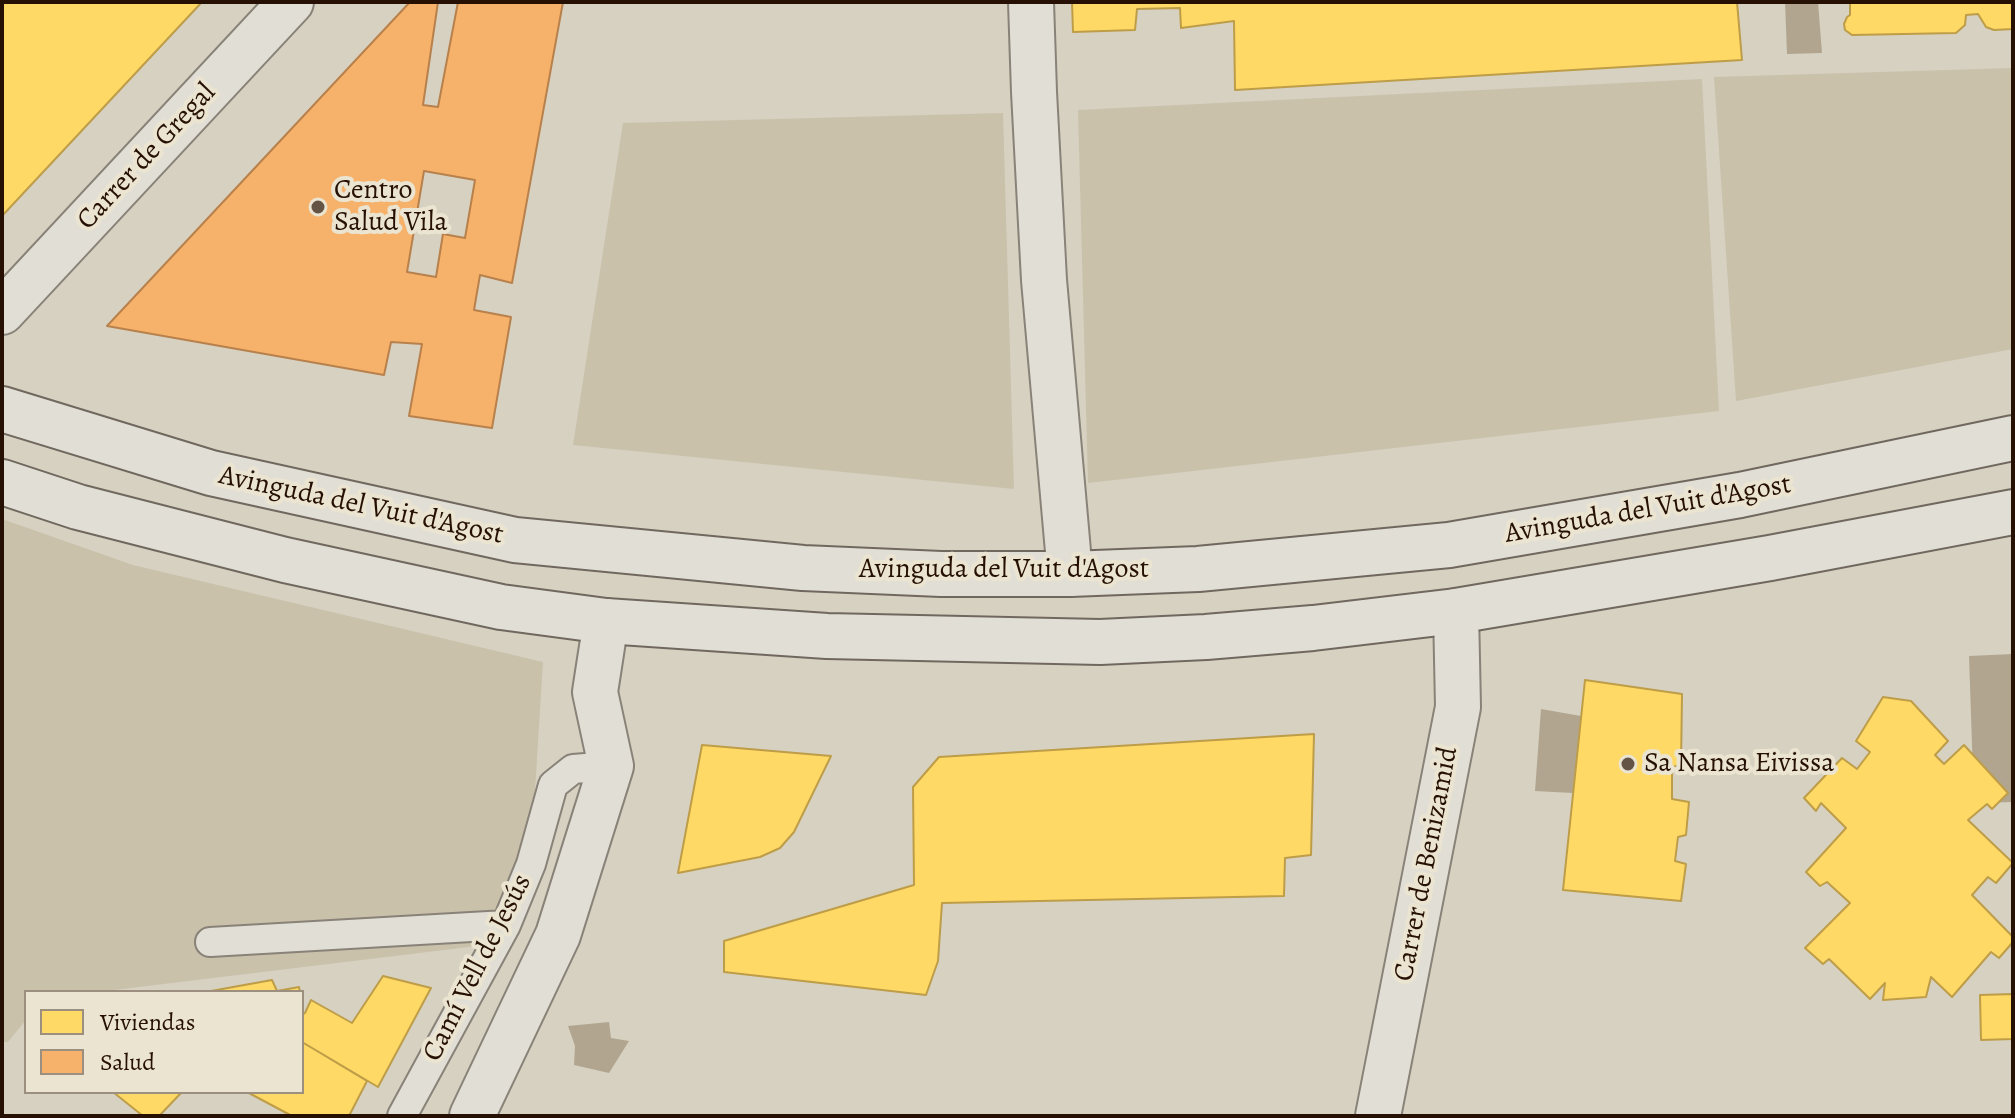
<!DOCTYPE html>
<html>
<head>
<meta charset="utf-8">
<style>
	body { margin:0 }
	#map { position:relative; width:2015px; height:1118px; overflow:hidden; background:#d7d1c1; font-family:Alegreya,serif }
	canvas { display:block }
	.frame { position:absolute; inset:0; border:4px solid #261003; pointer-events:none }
	.legend { position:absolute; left:24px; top:990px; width:280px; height:104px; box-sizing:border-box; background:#ebe4d1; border:2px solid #9c8f7f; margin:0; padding:10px 14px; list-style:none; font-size:24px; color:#261003 }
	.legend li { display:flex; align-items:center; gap:16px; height:40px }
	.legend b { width:40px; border:2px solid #9c8f7f }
</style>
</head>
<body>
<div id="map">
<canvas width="2015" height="1118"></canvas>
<div class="frame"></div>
<ul class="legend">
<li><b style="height:22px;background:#ffd966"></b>Viviendas</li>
<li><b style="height:22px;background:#f6b26b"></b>Salud</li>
</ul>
</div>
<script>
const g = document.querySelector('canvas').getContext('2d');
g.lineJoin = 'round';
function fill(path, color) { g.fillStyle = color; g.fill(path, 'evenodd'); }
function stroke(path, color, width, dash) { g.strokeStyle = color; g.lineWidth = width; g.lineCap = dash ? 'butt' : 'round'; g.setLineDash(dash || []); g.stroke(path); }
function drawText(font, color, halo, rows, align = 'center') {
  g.font = font + ' Alegreya,serif'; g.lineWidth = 8; g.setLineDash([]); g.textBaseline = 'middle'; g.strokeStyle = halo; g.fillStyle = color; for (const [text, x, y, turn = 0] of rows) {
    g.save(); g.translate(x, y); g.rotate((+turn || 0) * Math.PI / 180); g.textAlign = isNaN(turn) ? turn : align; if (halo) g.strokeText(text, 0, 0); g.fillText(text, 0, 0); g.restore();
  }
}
const green = new Path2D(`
	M2013 68V349L1736 401 1714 77Z
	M1702 79 1719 411 1088 483 1078 110Z
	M1003 113 1014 489 573 445 623 123Z
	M2 519 133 565 543 662 532 839 477 946 98 992H26V1020L8 1042H2Z`);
const water = new Path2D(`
	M1785 2H1818L1822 53 1787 54Z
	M2013 654V802L1974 803 1969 656Z
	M1541 709 1581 716 1573 793 1535 791Z
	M609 1022 611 1038 629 1041 609 1073 574 1065 575 1046 568 1026Z`);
const homes = new Path2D(`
	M2 2H202L2 216Z
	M1072 2H1737L1742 60 1235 90 1234 21 1181 28 1180 8 1137 9 1135 30 1073 32Z
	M1850 2H2013V29L1994 30 1986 27 1978 14 1966 15 1965 25 1956 33 1852 35 1845 30 1844 24 1847 17 1850 15Z
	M1585 680 1682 694 1681 765 1672 767V799L1689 802 1686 835 1678 837 1675 861 1686 864 1681 901 1563 890Z
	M1883 697 1911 701 1948 741 1935 755 1944 764 1964 745 2008 793 1992 809 1987 804 1968 820 2013 863 1996 883 1988 877 1972 895 2013 937V942L1999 958 1991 952 1952 997 1931 977 1926 997 1883 1000 1885 983 1870 999 1829 959 1823 964 1805 948 1850 903 1827 882 1820 886 1806 872 1846 828 1821 803 1816 811 1804 798 1842 758 1857 769 1870 752 1856 741Z
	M1314 734 1311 855 1285 858 1284 896 942 903 938 961 926 995 724 972V941L914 885 913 787 939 757Z
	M702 745 831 756 794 832 780 848 760 857 678 873Z
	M383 976 431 988 378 1087 302 1042V1015L305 1013 311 1000 352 1023Z
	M272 980 277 991 299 987 300 992 211 991Z
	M2013 994V1039L1981 1040 1980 995Z
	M302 1042 367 1081 349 1116H292L247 1092H302Z
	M113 1092H182L159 1116H143Z`);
const health = new Path2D(`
	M410 2H438L423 105 438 107 458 2H563L512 283 480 275 474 310 511 317 492 428 409 416 422 344 391 342 384 375 107 326ZM424 171 475 180 465 238 443 234 436 277 407 272Z`);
const lane = new Path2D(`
	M210 942 506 925
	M402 1116 506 925 531 864 553 785 573 769 611 766`);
const street = new Path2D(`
	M1031 2 1034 92 1044 280 1070 574
	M2 312 291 2
	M472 1116 558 935 611 766 595 692 606 621
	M1378 1116 1458 707 1456 611`);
const secondary = new Path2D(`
	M2 409 211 473 515 540 803 568 941 574H1070L1198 569 1449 545 1740 495 2013 438
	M2 482 78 507 285 560 501 607 606 621 827 636 1100 642 1206 637 1313 628 1456 611 1770 558 2013 512`);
const markers = [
	[318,207,8,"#645446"],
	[1628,764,8,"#645446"]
];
const streetNames = [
	["Carrer de Gregal",147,157,-47],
	["Avinguda del Vuit d'Agost",361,506,12],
	["Avinguda del Vuit d'Agost",1648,510,-10],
	["Avinguda del Vuit d'Agost",1004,570],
	["Carrer de Benizamid",1427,864,-79],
	["Camí Vell de Jesús",478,968,-63]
];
const poiNames = [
	["Centro",334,191],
	["Salud Vila",334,223],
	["Sa Nansa Eivissa",1644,764]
];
fill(green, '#cac1ab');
fill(water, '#b1a58f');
fill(homes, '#ffd966');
stroke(homes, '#be9d48', 2);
fill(health, '#f6b26b');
stroke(health, '#b8814c', 2);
stroke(lane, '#888278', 32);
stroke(street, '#888278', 48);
stroke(secondary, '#70685f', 48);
stroke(lane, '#e1ded5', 28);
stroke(street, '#e1ded5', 44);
stroke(secondary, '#e1ded5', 44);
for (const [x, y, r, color] of markers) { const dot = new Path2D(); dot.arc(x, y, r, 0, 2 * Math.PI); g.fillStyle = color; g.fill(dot); stroke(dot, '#ebe4d1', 3); }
drawText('28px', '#261003', '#ebe4d1', streetNames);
drawText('28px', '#261003', '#ebe4d1', poiNames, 'left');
</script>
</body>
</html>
